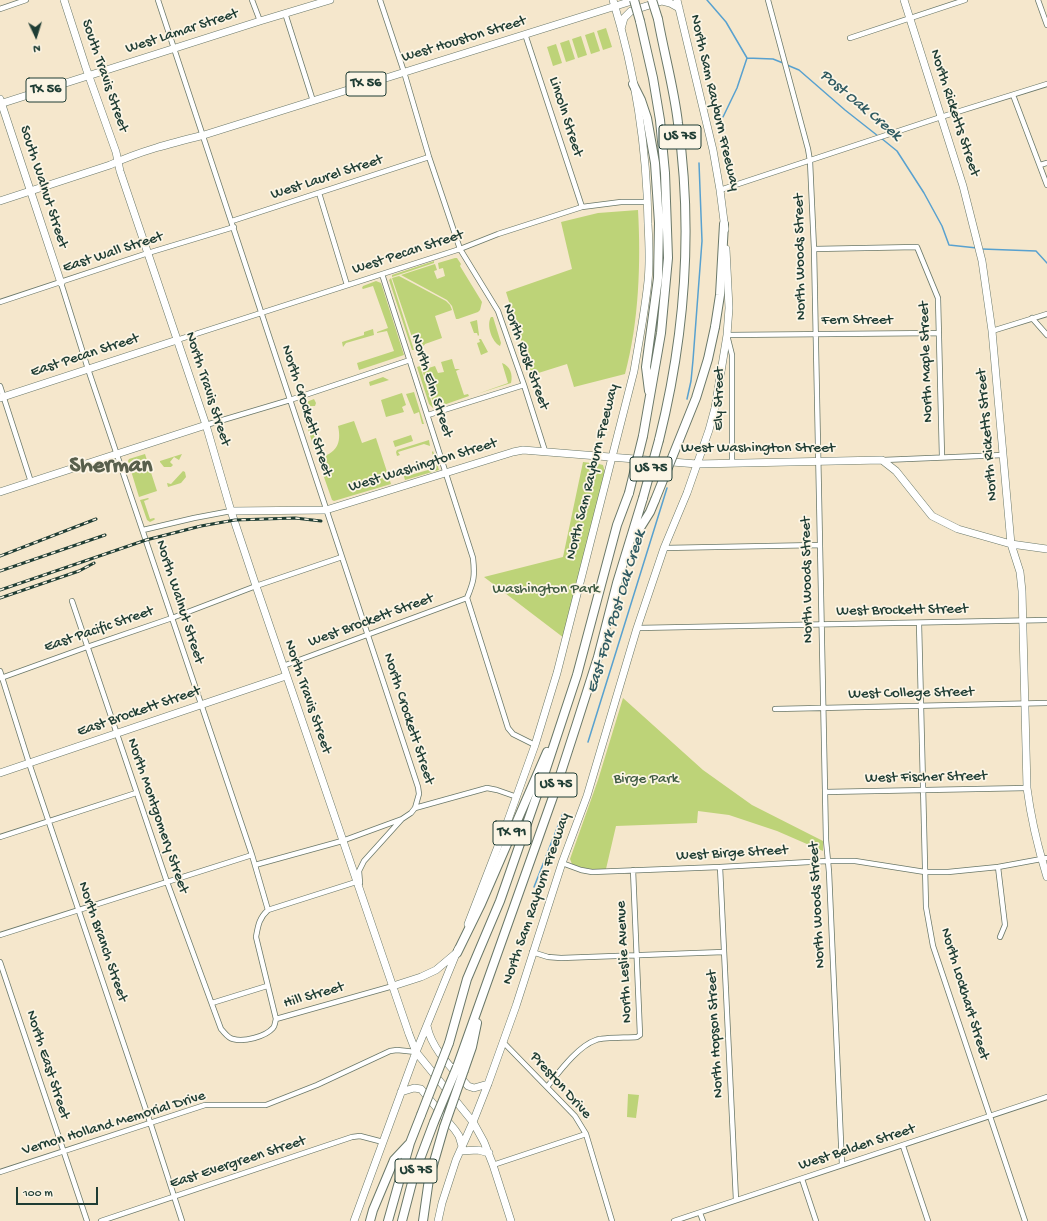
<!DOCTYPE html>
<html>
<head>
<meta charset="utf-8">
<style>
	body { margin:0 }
	#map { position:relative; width:1047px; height:1221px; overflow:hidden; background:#f5e7cc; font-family:"Gochi Hand",sans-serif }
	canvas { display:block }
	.north { position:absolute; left:16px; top:16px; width:40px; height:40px; -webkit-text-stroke:3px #fcf5e5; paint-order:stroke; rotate:176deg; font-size:11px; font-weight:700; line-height:16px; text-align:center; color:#1f3d34 }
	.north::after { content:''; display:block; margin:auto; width:14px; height:18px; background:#1f3d34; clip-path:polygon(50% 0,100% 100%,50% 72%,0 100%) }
	.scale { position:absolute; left:16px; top:1187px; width:82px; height:18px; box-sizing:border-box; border:2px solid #1f3d34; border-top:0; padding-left:5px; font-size:12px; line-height:14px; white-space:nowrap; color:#1f3d34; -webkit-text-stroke:3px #fcf5e5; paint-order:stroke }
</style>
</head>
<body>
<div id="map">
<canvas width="1047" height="1221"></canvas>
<div class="north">N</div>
<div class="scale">100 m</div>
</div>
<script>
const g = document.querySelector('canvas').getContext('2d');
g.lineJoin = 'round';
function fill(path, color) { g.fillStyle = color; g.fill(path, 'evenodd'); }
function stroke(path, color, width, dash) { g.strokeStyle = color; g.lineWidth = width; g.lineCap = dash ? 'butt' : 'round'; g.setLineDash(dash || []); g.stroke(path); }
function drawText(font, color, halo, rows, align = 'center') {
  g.font = font + ' "Gochi Hand",sans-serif'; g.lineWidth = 3.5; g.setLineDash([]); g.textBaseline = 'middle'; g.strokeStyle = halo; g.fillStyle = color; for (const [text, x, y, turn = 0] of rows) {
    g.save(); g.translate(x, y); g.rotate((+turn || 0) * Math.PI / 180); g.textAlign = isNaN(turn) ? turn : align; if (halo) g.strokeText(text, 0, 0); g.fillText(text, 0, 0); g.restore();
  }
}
const green = new Path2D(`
	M606 28 612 47 603 50 597 31Z
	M594 32 600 51 591 54 585 35Z
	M581 36 587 55 578 58 572 39Z
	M569 40 575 59 566 62 560 43Z
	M556 44 562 63 553 66 547 47Z
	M638 210C641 263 639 322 625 374L574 387 567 364 532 375 506 292 572 269 561 222 598 213Z
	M455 258H457L461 264 460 266 482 302 480 310 478 312 458 319H456L452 306 447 300 401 275 435 264 437 270 434 271 437 279 445 276 443 268 439 269 438 263Z
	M434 261V263L392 277V275Z
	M399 276 446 301 450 305 452 310 435 316 442 338 425 344 423 347 416 349 392 278Z
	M391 278 414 350H412L391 286 389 280Z
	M376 281 381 283 404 355 359 370 357 363 394 351 387 331 377 333V332L388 328 373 286 363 289 362 288 363 286Z
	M491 317H493L501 343 500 346C492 342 486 325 491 317Z
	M477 320 479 335 478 336 477 333H474L470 322Z
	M373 329 374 335 346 343 343 347 342 342 364 335V332Z
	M479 339H481L488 352 481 355 477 343 480 342Z
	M452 359 455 369H460L456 371 464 395 468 394 469 396 435 408 422 370 435 366 438 373 444 372 441 362Z
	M502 363C510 366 513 374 511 383L477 394 508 383Z
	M420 366 433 407V408L429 404 417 367Z
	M383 377 389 380 370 386 369 382Z
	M414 392 424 424H422L419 412 414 414 406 394Z
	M402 393 406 405 402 407 404 412 386 417 381 400Z
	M314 399 316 403 315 406H306V408L318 447 323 449 318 452 315 450 301 409 304 403Z
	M354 421 362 443 376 438 391 484 334 501 332 500 318 460 319 458C336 453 342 444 338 426Z
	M411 435 413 441 395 447 393 441Z
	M429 440 430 446 424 444 398 452 400 455 397 456 396 452 397 450Z
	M433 451 439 470 405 480 403 473 407 476 435 468 431 464 434 460 432 452Z
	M145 454 157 491 139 497 128 461 129 459Z
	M182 454 179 460 174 457 170 462 173 465 171 467H164L160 462V461Z
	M583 462 599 464 603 465 605 472 564 638 484 577 563 557Z
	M183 471 185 472 186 477 181 483 168 487 167 483 171 484Z
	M148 498 149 499 144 501 150 519 154 518 155 519 154 520 150 522 147 520 140 500Z
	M623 698 703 770 752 805 823 841V851L777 831 729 815 698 811 697 823 616 826 606 869C594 870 584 869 572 864L570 859 598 780Z
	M628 1094 639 1095 636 1118 627 1117Z`);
const stream = new Path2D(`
	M707 0 726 22 747 58 773 59 783 63
	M787 65 799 70 845 110 878 136
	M723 117 737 88 747 58
	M881 138 897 151 924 193 942 226 949 245 977 248
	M982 249 1036 251 1047 263
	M687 399 691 381 693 360 702 241 699 163
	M588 742 667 488
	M534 887 563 813`);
const street = new Path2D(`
	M158 0 418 787 419 794 415 808
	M252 0 260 21
	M380 0 404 72 429 157 460 249 498 311 524 385 545 451
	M768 0 808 149 810 161 814 249 826 840 829 872 842 1165
	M1038 0 1047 25
	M0 9 26 0
	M285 13 313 101
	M525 34 582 207
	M850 38 965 0
	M1013 95 1047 185
	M1040 165 1047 163
	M720 190 941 117 1047 84
	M319 193 347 285
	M232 221 429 157
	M814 249 917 247 938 298 942 457
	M382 274 473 558C475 576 474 581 467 598L508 728 513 734 535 745
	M61 283 88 369 252 855 268 910C259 918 258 926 256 937L276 1019
	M0 302 148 253 234 227
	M1032 318 1047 335
	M992 331 1047 314
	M177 340 460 249 498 234 582 207 621 202H648
	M0 386 31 482
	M428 415 524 385
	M206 425 290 400 410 360
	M883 460 1003 455
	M732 463V355L727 335 939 333
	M143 530 194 518 231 511
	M664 548 819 545
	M72 601 167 882 221 1029C225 1033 228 1038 233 1039 244 1042 265 1037 273 1028 275 1026 275 1022 276 1019L393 986
	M919 623 926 907 933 946 1025 1221
	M637 628 1047 620
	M283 666 467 598
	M0 671 29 763 150 1122 182 1221
	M1 678 87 647 172 618 256 586 342 557
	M775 709 1047 703
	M825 792 1027 788
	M0 837 136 793
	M562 863 581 870 592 872 720 867 827 861H855L925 872H948L998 867 1047 858
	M255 865 342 841 402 819 411 813 415 808 487 788 497 790 517 797
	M720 867 736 1200
	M998 867 1005 925 1000 937
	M360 883 359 871 364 861 401 820
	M268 910 356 882
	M0 935 252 855
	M532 952 548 957 561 958 724 952
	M0 962 87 1221
	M212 1003 267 986
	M503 1042 575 1116 586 1134 612 1221
	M547 1087C559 1072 578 1046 596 1040 605 1037 627 1038 637 1037L640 1035 633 870
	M903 1146 928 1221
	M493 1165 586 1134
	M0 1172 205 1105H266L317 1085 390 1051 397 1050 416 1052
	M802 1179 816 1221
	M700 1213 703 1221
	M101 1221 352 1137 360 1136 383 1142
	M674 1221 1047 1097`);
const secondary = new Path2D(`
	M64 0 86 68 116 152 120 171 206 425 231 511 256 586 409 1034 416 1052 473 1122 484 1142 493 1165 511 1221
	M677 0 713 150 720 190 725 229
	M904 0 963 186 982 261 992 331 1011 544 1020 572 1022 591 1027 788C1031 819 1038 848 1047 877
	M621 29 624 18 631 11 662 1 670 3 679 8
	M0 99 61 283
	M0 398 177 340
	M0 492 206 425
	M231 511 326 510 513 452 523 450 697 464 882 460 896 471 932 516 958 529 1011 544 1047 549
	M0 773 286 676
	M468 924 507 823 535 745 557 673 634 371C639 341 645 311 648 281 650 262 649 242 648 224 647 148 635 72 613 0
	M393 986 421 977 436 970 455 954
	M427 1026C432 1050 452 1068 468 1086L474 1088 488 1084
	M401 1092 414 1088 421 1089 455 1130 459 1136 462 1146
	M460 1151 478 1150 489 1153
	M354 1221 416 1052 458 949
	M438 1221 442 1203 456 1160 473 1122 488 1084 516 1006 562 863 587 796 637 628 664 548 687 493 709 430 715 408 727 335 729 308 726 249`);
const primary = new Path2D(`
	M0 104 260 21 330 0
	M0 201 110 165C140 151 172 143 204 135L635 0`);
const highway = new Path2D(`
	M658 19C664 53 674 88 678 123 693 229 685 336 659 440
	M640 21 653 78 660 120 665 173 668 258 661 333 643 436
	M633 84 641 100 647 118 655 163 659 223 658 278 646 367 649 391
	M715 327 720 295 724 224
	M635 536 650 512 655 500
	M457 953 481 904 547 752
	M449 1043 467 979 500 901 545 772 577 675 617 525 629 493
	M457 1067 554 794 577 723 598 657 617 583 643 498
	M464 1070 472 1047 477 1023
	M370 1221 373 1210 394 1160 409 1144
	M388 1221 410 1143 421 1115
	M402 1221 414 1175 434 1122
	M423 1221 429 1179 444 1127`);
const rail = new Path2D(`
	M0 556 96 519
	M0 571 105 535
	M0 590 146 540 201 526 235 520 295 518 321 521
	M0 598 79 571 94 563`);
const highwayBridge = new Path2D(`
	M634 0 640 21
	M652 0 658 19
	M629 493 643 436
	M643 498 659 440
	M655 500 696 398 708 359 715 327
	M421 1115 449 1043
	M434 1122 457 1067
	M444 1127 464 1070`);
const shields = [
	[366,84,40],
	[46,90,40],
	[680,137,42],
	[651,469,42],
	[556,785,42],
	[512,833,38],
	[416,1171,42]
];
const shieldNames = [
	["TX 56",366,84],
	["TX 56",46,90],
	["US 75",680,137],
	["US 75",651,469],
	["US 75",556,785],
	["TX 91",512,833],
	["US 75",416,1171]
];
const streetNames = [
	["West Lamar Street",182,32,-18],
	["West Houston Street",464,40,-17],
	["South Travis Street",104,76,71],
	["North Sam Rayburn Freeway",714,103,77],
	["North Ricketts Street",954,113,72],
	["Lincoln Street",565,117,72],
	["West Laurel Street",327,178,-18],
	["South Walnut Street",43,187,72],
	["East Wall Street",113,253,-18],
	["West Pecan Street",408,253,-18],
	["North Woods Street",801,257,-91],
	["Fern Street",857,321],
	["East Pecan Street",85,356,-18],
	["North Rusk Street",525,357,70],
	["North Maple Street",927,362,-92],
	["North Elm Street",431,386,72],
	["North Travis Street",207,389,72],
	["Ely Street",720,399,-90],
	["North Crockett Street",306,411,72],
	["North Ricketts Street",988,435,-95],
	["West Washington Street",758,449],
	["West Washington Street",423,466,-17],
	["North Sam Rayburn Freeway",593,472,-76],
	["North Woods Street",808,580,-91],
	["North Walnut Street",179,602,72],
	["West Brockett Street",902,611,-1],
	["West Brockett Street",371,621,-20],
	["East Pacific Street",99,630,-19],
	["West College Street",911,694,-1],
	["North Travis Street",307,697,71],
	["East Brockett Street",139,712,-19],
	["North Crockett Street",408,719,72],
	["West Fischer Street",926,778,-1],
	["North Montgomery Street",157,816,71],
	["West Birge Street",732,854,-3],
	["North Sam Rayburn Freeway",537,899,-71],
	["North Woods Street",818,905,-93],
	["North Branch Street",102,942,71],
	["North Leslie Avenue",625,962,-93],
	["North Lockhart Street",964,994,73],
	["Hill Street",314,996,-16],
	["North Hopson Street",716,1034,-93],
	["North East Street",47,1065,72],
	["Preston Drive",560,1086,48],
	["Vernon Holland Memorial Drive",114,1124,-17],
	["West Belden Street",857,1148,-18],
	["East Evergreen Street",238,1163,-18]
];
const parkNames = [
	["Washington Park",546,590],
	["Birge Park",646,780]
];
const waterNames = [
	["Post Oak Creek",860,106,40],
	["East Fork Post Oak Creek",617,612,-73]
];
const townNames = [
	["Sherman",111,467]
];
fill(green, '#bdd378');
stroke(stream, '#58a1cf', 1.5);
stroke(street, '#6a7869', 6);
stroke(secondary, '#6a7869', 8);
stroke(primary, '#6a7869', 8);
stroke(highway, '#6a7869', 10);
stroke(street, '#fff', 4.5);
stroke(secondary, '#fff', 7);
stroke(primary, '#fff', 7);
stroke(highway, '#fff', 8);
stroke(rail, '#1f3d34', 3);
stroke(rail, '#fcf5e5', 1.5, [4.5]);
stroke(highwayBridge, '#6a7869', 10, []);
stroke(highwayBridge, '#fff', 8);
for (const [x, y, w] of shields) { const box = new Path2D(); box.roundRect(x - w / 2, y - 12, w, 24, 3); g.fillStyle = '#fcf5e5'; g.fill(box); stroke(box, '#1f3d34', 1); }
drawText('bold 14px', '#1f3d34', null, shieldNames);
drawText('15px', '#1f3d34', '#fcf5e5', streetNames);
drawText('15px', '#3f5b42', '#fcf5e5', parkNames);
drawText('italic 16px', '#305b62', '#fcf5e5', waterNames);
drawText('bold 23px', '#585f4c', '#fcf5e5', townNames);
</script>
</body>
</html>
